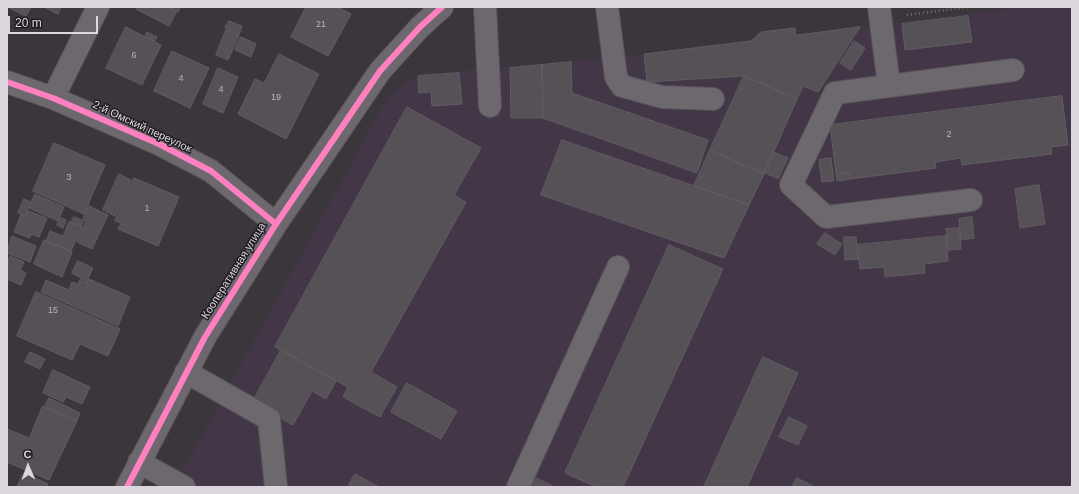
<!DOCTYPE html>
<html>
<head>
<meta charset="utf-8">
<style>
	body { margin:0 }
	#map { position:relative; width:1079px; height:494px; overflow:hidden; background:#3b363c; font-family:Arial,sans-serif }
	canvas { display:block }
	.frame { position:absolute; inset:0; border:8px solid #dcd6df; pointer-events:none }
	.north { position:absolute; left:8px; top:446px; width:40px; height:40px; -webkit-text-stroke:3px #201c22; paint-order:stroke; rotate:358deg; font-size:11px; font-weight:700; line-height:16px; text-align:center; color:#dcd6df }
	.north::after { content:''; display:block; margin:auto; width:14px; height:18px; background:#dcd6df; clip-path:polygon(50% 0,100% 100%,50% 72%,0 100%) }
	.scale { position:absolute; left:8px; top:16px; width:90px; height:18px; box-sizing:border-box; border:2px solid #dcd6df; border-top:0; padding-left:5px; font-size:12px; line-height:14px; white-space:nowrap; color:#dcd6df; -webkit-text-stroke:3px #201c22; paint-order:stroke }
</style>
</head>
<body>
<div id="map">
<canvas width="1079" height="494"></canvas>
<div class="frame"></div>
<div class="north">С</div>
<div class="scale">20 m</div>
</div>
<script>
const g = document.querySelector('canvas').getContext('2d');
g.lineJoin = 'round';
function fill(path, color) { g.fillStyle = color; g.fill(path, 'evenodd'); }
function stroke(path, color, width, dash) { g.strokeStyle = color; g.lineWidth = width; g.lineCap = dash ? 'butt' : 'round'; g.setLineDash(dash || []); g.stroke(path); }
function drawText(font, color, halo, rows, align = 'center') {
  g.font = font + ' Arial,sans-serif'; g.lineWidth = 3; g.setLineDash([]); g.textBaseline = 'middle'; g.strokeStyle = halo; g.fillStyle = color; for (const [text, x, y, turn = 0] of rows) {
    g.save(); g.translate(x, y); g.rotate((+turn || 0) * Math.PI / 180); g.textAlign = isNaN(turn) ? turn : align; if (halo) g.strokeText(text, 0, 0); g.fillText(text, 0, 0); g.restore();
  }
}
const built = new Path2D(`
	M1022 7H1072V487H174L389 95 419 75 644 54 751 41 761 32 795 28 796 35Z`);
const building = new Path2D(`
	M8 7H31L26 16Z
	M45 7H61L58 14Z
	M137 7H166L176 12 169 26 136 9Z
	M168 7H180L178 12Z
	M306 7H338L351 14 328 56 291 37Z
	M968 16 972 42 905 50 902 24Z
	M229 21 242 26 239 35 225 28Z
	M126 27 161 45 142 85 106 68Z
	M860 27 818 92 803 86 797 99 744 76 647 82 644 54 751 41 761 32 795 28 796 35Z
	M226 30 239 36 228 60 216 55Z
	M147 32 157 37 155 41 145 37Z
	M241 37 256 44 251 57 235 50Z
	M854 41 865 48 851 70 840 63Z
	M172 51 209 68 190 108 154 91Z
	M279 54 319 74 286 139 238 114 255 79 264 83Z
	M571 62 572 93 708 140 697 173 543 118 542 65Z
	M542 65 543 118H511L510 68Z
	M218 68 238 77 223 113 203 104Z
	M459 73 462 104 432 106 431 92 419 93 418 76Z
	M744 76 797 99 764 174 710 150Z
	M1062 96 1068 145 1051 147 1052 154 962 165 961 158 935 162 936 168 850 179 849 173 836 174 830 125Z
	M407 107 481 148 454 195 466 202 371 372 397 387 380 417 343 397 348 387 275 347Z
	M562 140 749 205 724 258 541 195Z
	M54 143 105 165 84 214 33 191Z
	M710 150 764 174 749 205 694 186Z
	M773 152 788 158 778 179 764 172Z
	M831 158 834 181 822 182 819 160Z
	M849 173 850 179 837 181 836 174Z
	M119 174 131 180 115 216 103 210Z
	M134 178 179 197 158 246 118 229 121 223 115 221Z
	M1039 185 1045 224 1020 228 1015 189Z
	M35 194 64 207 58 221 29 208Z
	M24 199 31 202 25 216 18 213Z
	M89 206 108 215 92 249 77 242 86 221 83 220Z
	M28 211 47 218 39 237 31 234 30 238 14 232 21 215 26 217Z
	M74 217 83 221 81 227 71 223Z
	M972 217 974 238 961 240 959 219Z
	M61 218 66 220 63 228 57 225Z
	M69 222 82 227 71 251 46 241 50 231 63 236Z
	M959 228 961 249 948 250 946 229Z
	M825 233 842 244 835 255 817 244Z
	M12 236 36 246 30 262 7 253Z
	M946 236 948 261 924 264 925 273 885 277 884 267 860 269 857 245Z
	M844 237H856L858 259 845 260Z
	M44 240 72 252 62 277 34 264Z
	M669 245 723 269 623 487H596L565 473Z
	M10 256 24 262 20 270 26 273 21 285 7 279V264Z
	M78 261 93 268 85 285 78 283 81 278 72 273Z
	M89 279 130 297 118 326 41 292 46 280 69 290 72 282 85 287Z
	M36 292 120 329 108 356 80 344 72 360 17 336Z
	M281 350 336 381 326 399 312 391 293 425 252 403Z
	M30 352 45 359 40 369 25 362Z
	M763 357 798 373 747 487H704Z
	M53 370 90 387 82 404 66 397 63 402 43 393Z
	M407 383 457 411 441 439 391 412Z
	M49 398 80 413 77 421 45 407Z
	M43 406 77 421 49 480 7 462V429L29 438Z
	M789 417 807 426 798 445 779 437Z
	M24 473 48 484 46 487H17Z
	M355 474 379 487H348Z
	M536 478 555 487H532Z
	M797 478 815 487H792Z`);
const path = new Path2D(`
	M907 15 969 7`);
const minor = new Path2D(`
	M485 7 490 106
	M607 7 616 77 622 86 662 97 713 99
	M879 7 889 86 835 93 791 185 826 217 971 200
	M7 82 53 98 159 144 211 171 276 224
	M889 86 1013 70
	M53 98 98 7
	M186 372 269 419 276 487
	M139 462 184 487
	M127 487 205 337 276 224 380 71 420 27 442 7
	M518 487 618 267`);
const cycleway = new Path2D(`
	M7 82 53 98 159 144 211 171 276 224
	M127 487 205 337 276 224 380 71 420 27 442 7`);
const numberNames = [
	["21",321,25],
	["6",134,56],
	["4",181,79],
	["4",221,90],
	["19",276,98],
	["2",949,135],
	["3",69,178],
	["1",147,209],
	["15",53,311]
];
const streetNames = [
	["2-й Омский переулок",142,127,25],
	["Кооперативная улица",234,271,-58]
];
fill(built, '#423647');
fill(building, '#555157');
stroke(building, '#615c63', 1);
stroke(minor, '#575358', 24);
stroke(path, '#737075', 2.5, [1, 3]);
stroke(minor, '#6c686e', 22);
stroke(cycleway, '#ff80c0', 6);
drawText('9px', '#bab5bd', null, numberNames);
drawText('11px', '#dcd6df', '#201c22', streetNames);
</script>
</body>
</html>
